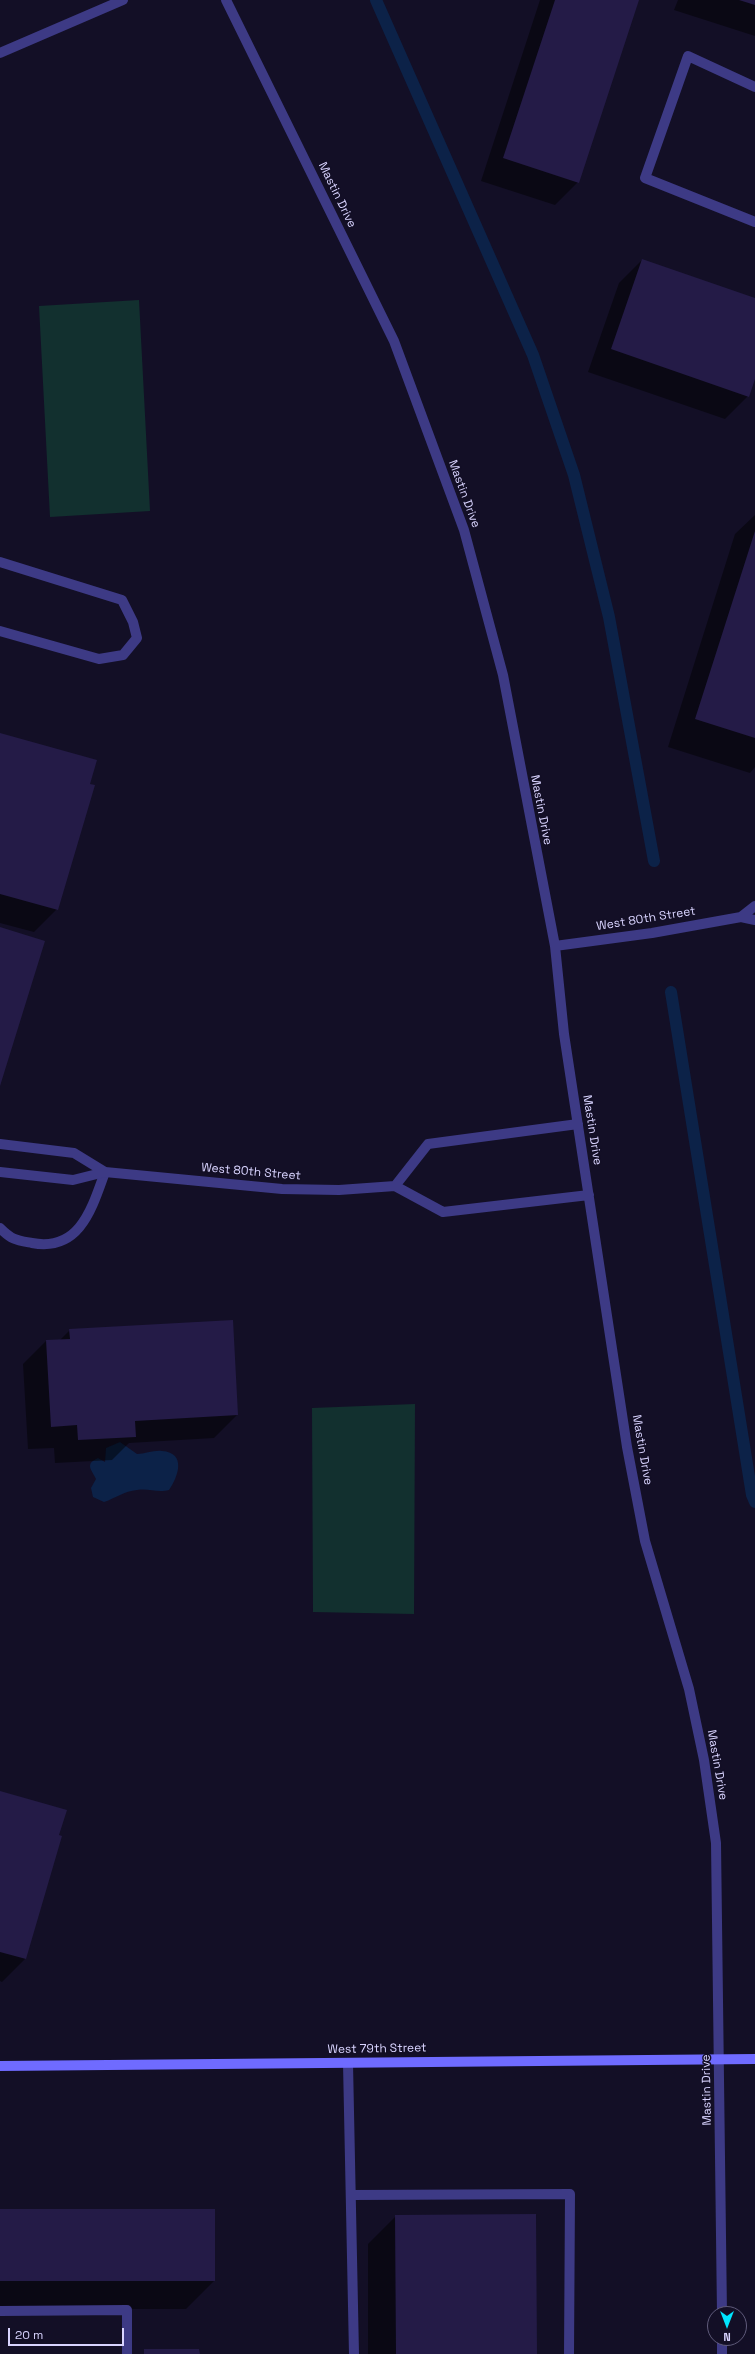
<!DOCTYPE html>
<html>
<head>
<meta charset="utf-8">
<style>
	body { margin:0 }
	#map { position:relative; width:755px; height:2354px; overflow:hidden; background:#130f26; font-family:"Space Grotesk",sans-serif }
	canvas { display:block }
	.north { position:absolute; left:707px; top:2306px; width:40px; height:40px; box-sizing:border-box; background:#130f26; border:1px solid #625e7d; border-radius:50%; rotate:180deg; font-size:11px; font-weight:700; line-height:16px; text-align:center; color:#d9d4ff }
	.north::after { content:''; display:block; margin:auto; width:14px; height:18px; background:#00e5ff; clip-path:polygon(50% 0,100% 100%,50% 72%,0 100%) }
	.scale { position:absolute; left:8px; top:2328px; width:116px; height:18px; box-sizing:border-box; border:2px solid #d9d4ff; border-top:0; padding-left:5px; font-size:12px; line-height:14px; white-space:nowrap; color:#d9d4ff; -webkit-text-stroke:3px #130f26; paint-order:stroke }
</style>
</head>
<body>
<div id="map">
<canvas width="755" height="2354"></canvas>
<div class="north">N</div>
<div class="scale">20 m</div>
</div>
<script>
const g = document.querySelector('canvas').getContext('2d');
g.lineJoin = 'round';
function fill(path, color) { g.fillStyle = color; g.fill(path, 'evenodd'); }
function stroke(path, color, width, dash) { g.strokeStyle = color; g.lineWidth = width; g.lineCap = dash ? 'butt' : 'round'; g.setLineDash(dash || []); g.stroke(path); }
function drawText(font, color, halo, rows, align = 'center') {
  g.font = font + ' "Space Grotesk",sans-serif'; g.lineWidth = 3; g.setLineDash([]); g.textBaseline = 'middle'; g.strokeStyle = halo; g.fillStyle = color; for (const [text, x, y, turn = 0] of rows) {
    g.save(); g.translate(x, y); g.rotate((+turn || 0) * Math.PI / 180); g.textAlign = isNaN(turn) ? turn : align; if (halo) g.strokeText(text, 0, 0); g.fillText(text, 0, 0); g.restore();
  }
}
const green = new Path2D(`
	M139 300 150 511 50 517 39 306Z
	M415 1404 414 1614 313 1612 312 1408Z`);
const water = new Path2D(`
	M120 1442 137 1454C145 1454 154 1450 162 1451 187 1453 178 1477 169 1490 157 1493 149 1488 137 1490 124 1491 116 1498 104 1502L93 1497 91 1488 96 1479C92 1470 84 1464 98 1458L105 1462 106 1448Z`);
const shadow = new Path2D(`
	M540 0H638L578 182 555 205 481 181Z
	M678 0H755V36L674 10Z
	M642 260 755 299V376L748 396 725 419 588 372 619 283Z
	M755 515V767L750 773 668 747 735 534Z
	M0 734 57 909 34 932 0 923Z
	M70 1330 237 1415 214 1438 129 1443 112 1460 55 1463 54 1448 28 1449 23 1364 46 1341 60 1340Z
	M0 1792 61 1837 25 1959 2 1982 0 1981Z
	M0 2210H214V2281L186 2309H0Z
	M396 2216 536 2354H368V2244Z`);
const stream = new Path2D(`
	M376 0 533 355 574 475 609 617 654 861
	M671 992 752 1495 755 1502`);
const building = new Path2D(`
	M555 0H639L579 183 503 158Z
	M739 0H755V5Z
	M642 259 755 298V379L749 397 611 349Z
	M755 531V738L695 719Z
	M0 733 97 760 90 784 95 785 58 910 0 894Z
	M0 927 45 941 0 1086Z
	M233 1320 238 1415 135 1421 136 1437 78 1440 77 1425 51 1427 46 1340 70 1339 69 1329Z
	M0 1791 67 1810 59 1835 62 1836 26 1959 0 1952Z
	M0 2209H215V2281H0Z
	M536 2214 537 2354H396L395 2215Z
	M144 2349H199L200 2354H144Z`);
const lane = new Path2D(`
	M755 87 688 56 645 178 755 222
	M0 1228C12 1240 16 1240 32 1243 80 1252 92 1208 105 1172
	M348 2063 354 2354
	M351 2195 570 2194 569 2354
	M0 2311 127 2310V2354`);
const street = new Path2D(`
	M226 0 394 341 464 530 503 675 555 946 564 1034 627 1447 645 1541 689 1689 704 1760 716 1843 722 2314
	M0 53 123 0
	M0 562 122 600 133 622 137 638 123 655 99 659 0 631
	M741 917 755 906
	M555 946 652 933 741 917 755 920
	M0 1144 74 1153 105 1172
	M0 1172 73 1180 105 1172 282 1189 339 1190 395 1186 443 1212 589 1195
	M395 1186 428 1144 578 1124
	M722 2338V2354`);
const secondary = new Path2D(`
	M0 2066 755 2059`);
const streetNames = [
	["Mastin Drive",337,195,64],
	["Mastin Drive",464,494,70],
	["Mastin Drive",541,810,79],
	["West 80th Street",646,919,-9],
	["Mastin Drive",592,1130,81],
	["West 80th Street",251,1172,5],
	["Mastin Drive",642,1450,80],
	["Mastin Drive",717,1765,80],
	["West 79th Street",377,2049,-1],
	["Mastin Drive",707,2090,-91]
];
fill(green, '#12302f');
fill(water, '#0c2248');
fill(shadow, '#0007');
stroke(stream, '#0c2248', 12);
fill(building, '#241b47');
stroke(lane, '#3d3a85', 10);
stroke(street, '#3d3a85', 10);
stroke(secondary, '#6f6bff', 10);
drawText('12px', '#d9d4ff', '#130f26', streetNames);
</script>
</body>
</html>
